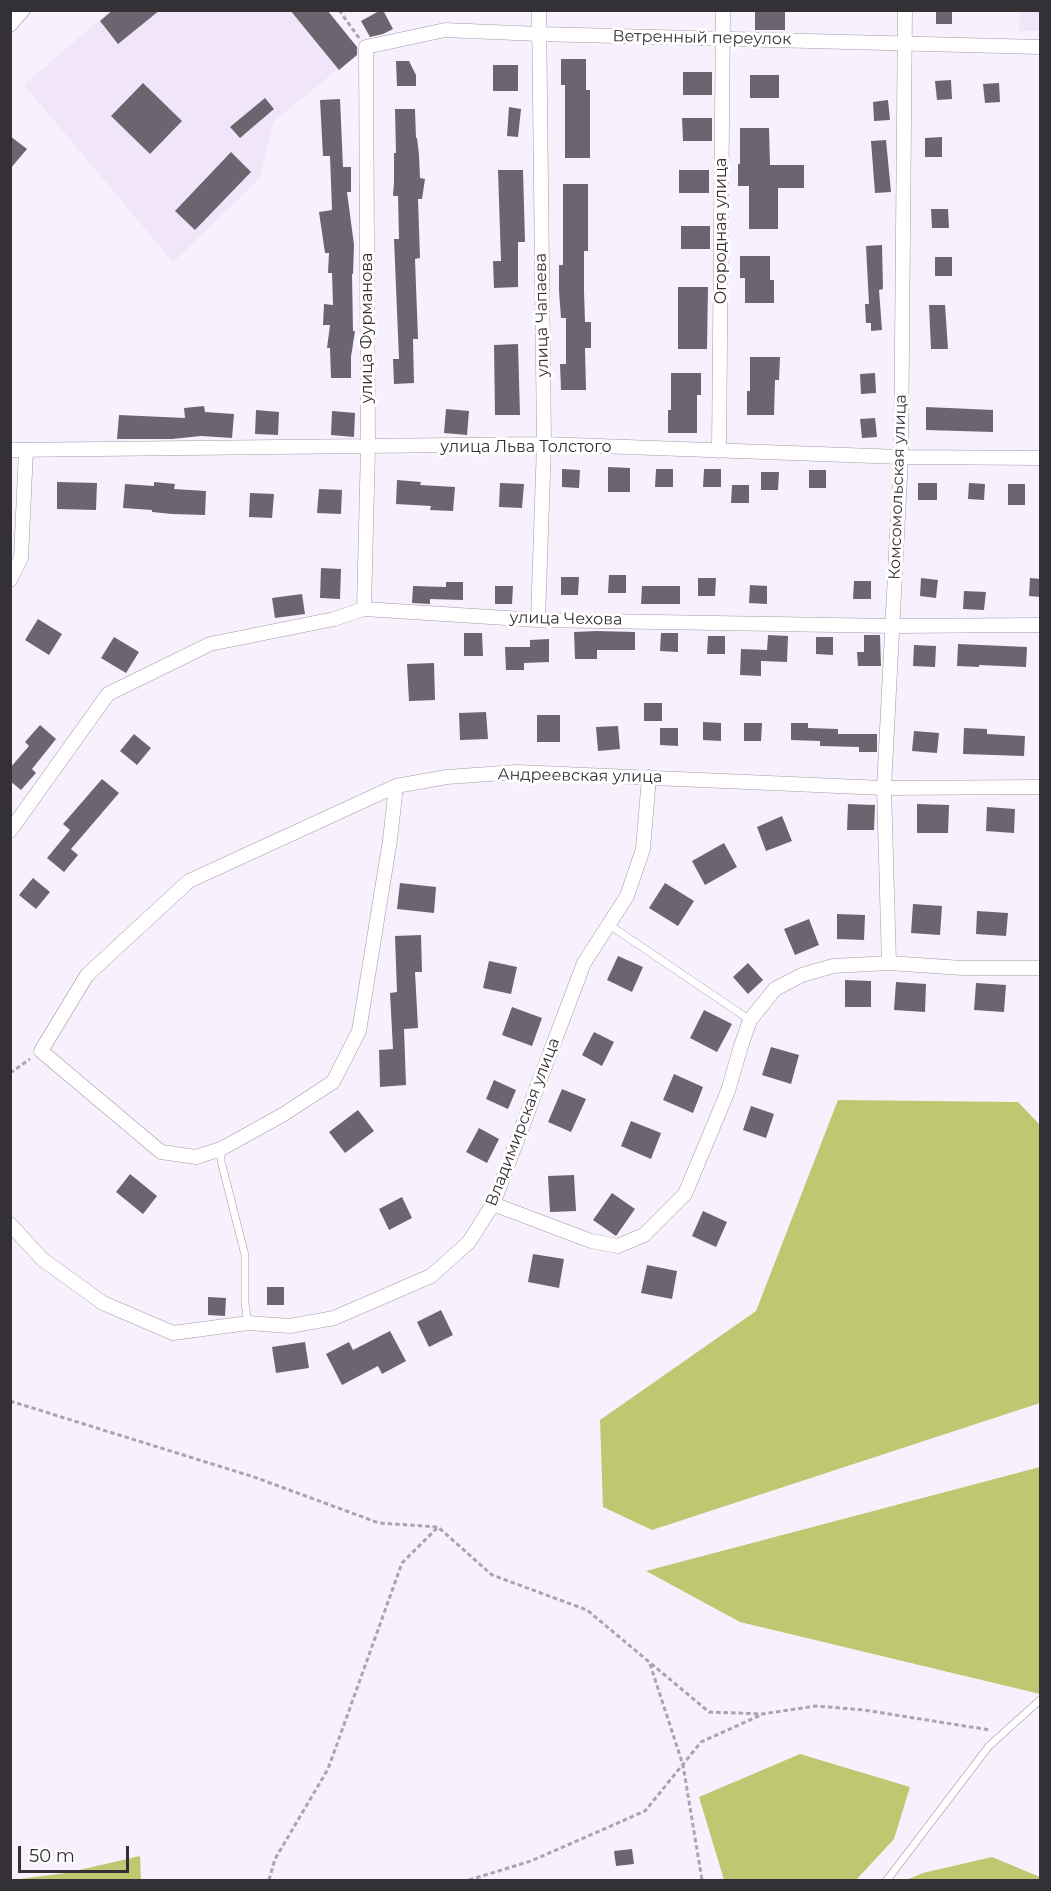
<!DOCTYPE html>
<html>
<head>
<meta charset="utf-8">
<style>
	body { margin:0 }
	#map { position:relative; width:1051px; height:1891px; overflow:hidden; background:#f8f0fd; font-family:Montserrat,sans-serif }
	canvas { display:block }
	.frame { position:absolute; inset:0; border:12px solid #343136; pointer-events:none }
	.scale { position:absolute; left:18px; top:1846px; width:111px; height:27px; box-sizing:border-box; border:3px solid #343136; border-top:0; padding-left:8px; font-size:18px; line-height:21px; white-space:nowrap; color:#343136; -webkit-text-stroke:4px #fff; paint-order:stroke }
</style>
</head>
<body>
<div id="map">
<canvas width="1051" height="1891"></canvas>
<div class="frame"></div>
<div class="scale">50 m</div>
</div>
<script>
const g = document.querySelector('canvas').getContext('2d');
g.lineJoin = 'round';
function fill(path, color) { g.fillStyle = color; g.fill(path, 'evenodd'); }
function stroke(path, color, width, dash) { g.strokeStyle = color; g.lineWidth = width; g.lineCap = dash ? 'butt' : 'round'; g.setLineDash(dash || []); g.stroke(path); }
function drawText(font, color, halo, rows, align = 'center') {
  g.font = font + ' Montserrat,sans-serif'; g.lineWidth = 6; g.setLineDash([]); g.textBaseline = 'middle'; g.strokeStyle = halo; g.fillStyle = color; for (const [text, x, y, turn = 0] of rows) {
    g.save(); g.translate(x, y); g.rotate((+turn || 0) * Math.PI / 180); g.textAlign = isNaN(turn) ? turn : align; if (halo) g.strokeText(text, 0, 0); g.fillText(text, 0, 0); g.restore();
  }
}
const built = new Path2D(`
	M110 11H329L360 51 273 122 260 178 173 262 24 85Z
	M1020 11H1040V31H1019Z`);
const forest = new Path2D(`
	M838 1100 1018 1102 1040 1125V1403L652 1530 603 1507 600 1420 756 1311Z
	M1040 1467V1694L740 1622 646 1571Z
	M800 1754 910 1787 894 1839 856 1880H724L699 1797Z
	M140 1856 141 1880H11L66 1873Z
	M992 1857 1040 1877V1880H906L923 1873Z`);
const building = new Path2D(`
	M113 10H160L118 44 100 21Z
	M290 10H327L357 47V55L339 70Z
	M381 10H383L393 29 383 34 370 37 361 21Z
	M755 10H785V30H755Z
	M936 10H952V24H936Z
	M561 59H586V90H590V158H565V85H561Z
	M396 61H409L416 75V86H397Z
	M493 65H518V91H493Z
	M683 72H712V95H683Z
	M750 75H779V98H750Z
	M951 80 952 99 937 100 935 81Z
	M143 83 182 121 150 154 111 116Z
	M999 83 1000 102 985 103 983 84Z
	M265 98 274 109 240 138 230 127Z
	M340 99 343 167H351V192H347L354 245 353 274H352L353 331H355L351 357V378H331L330 348H327L330 325H323L324 304 333 305 332 273H328L329 253H325L319 212 332 210 330 156H323L320 100Z
	M888 100 890 120 874 121 873 102Z
	M509 107 521 109 518 137 507 136Z
	M395 109H415L416 138H417L419 155 420 178 425 179 422 199H418L420 258 415 259 418 339H413L414 383 394 384 393 359H399L394 239H399L398 196H393L394 182V153H396Z
	M682 118H712V141H683Z
	M740 128H769L770 165H804V188H778V229H749V186H738V164H740Z
	M10 136 27 149 10 169Z
	M942 137V157H925V138Z
	M886 140 891 192 875 193 871 141Z
	M231 152 251 172 195 230 175 211Z
	M498 170H523L525 242H518V287L494 288 493 261H501Z
	M679 170H709V193H679Z
	M563 184H588V251H584V291L585 322H591V348H585L586 390H561L560 364H566V318H561L559 291V265H563Z
	M931 209H948L949 228H932Z
	M681 226H710V249H681Z
	M882 245 883 289 879 290 882 330 871 331V323H866L865 304H869L866 246Z
	M740 256H770V280H774V303H745V278H740Z
	M935 257H952V276H935Z
	M678 287H708L707 349H678Z
	M929 305H945L948 349H931Z
	M518 344 520 415H495L494 345Z
	M750 357H780L779 380H775L774 415H747V391H750Z
	M671 373H701V395H697V433H668V410H671Z
	M875 373 876 393 861 394 860 374Z
	M204 406 205 412 234 414 232 438 201 436 172 439H117L119 415 185 418 184 408Z
	M926 407 993 410V432L926 430Z
	M446 409 469 411 467 435 444 433Z
	M256 410 279 412 278 435 255 434Z
	M332 411 355 413 354 437 331 435Z
	M875 418 877 437 862 438 860 419Z
	M608 467 630 468V492H608Z
	M562 469 580 470 579 488 562 487Z
	M656 469H673V487H655Z
	M704 469H721V487H703Z
	M809 470H826V488H809Z
	M761 472H779L778 490H761Z
	M397 480 421 482 420 485 455 487 453 511 430 510 431 506 396 504Z
	M57 482 97 483 96 510 57 509Z
	M154 482 175 484 174 489 206 491 205 515 172 514 152 512V510L123 508 125 484 154 486Z
	M500 483 524 484 522 508 499 507Z
	M918 483H937V500H918Z
	M969 483 985 484 984 500 968 499Z
	M1008 484H1025V505H1008Z
	M732 485H749V503H731Z
	M319 489 342 490 341 514 317 513Z
	M250 493 274 494 272 518 249 517Z
	M321 568 341 569 340 599 320 598Z
	M609 575H626V593H608Z
	M561 577H579L578 595H561Z
	M698 578H716L715 596H698Z
	M921 578 938 580 936 598 920 596Z
	M1030 578 1041 579V597L1029 596Z
	M854 581H871V599H853Z
	M446 582H463V600L430 599V604L412 603 413 586 446 587Z
	M750 585 767 586V604L749 603Z
	M495 586H513L512 604H495Z
	M642 586H680V604H641Z
	M964 591 986 592 984 610 963 609Z
	M302 594 305 614 275 618 272 598Z
	M38 619 62 634 49 655 25 640Z
	M596 631 635 632V650H597V659H575L574 632Z
	M464 633H482L483 656H464Z
	M661 633H678V652L660 651Z
	M768 635 788 636 787 662 761 661V676L740 675 741 649 767 650Z
	M864 635H880L881 666H858L857 652H864Z
	M708 636H725V654H707Z
	M114 637 139 652 126 673 101 658Z
	M816 637H833V655L816 654Z
	M549 639V662L524 663V670H506L505 647H530V640Z
	M958 644 1027 647 1026 667 979 665V667L957 666Z
	M914 645 936 646 935 667 913 666Z
	M434 663 435 700 409 701 407 664Z
	M644 703H662V721H644Z
	M486 712 488 739 460 740 459 713Z
	M537 715H560V742H537Z
	M703 722 721 723V741L703 740Z
	M744 723H762L761 741H744Z
	M791 723H808V728L838 729V734H877V752H859V747L820 746V741L791 740Z
	M40 725 56 739 32 769 36 773 21 790 10 781V768L29 746 25 742Z
	M618 726 620 749 598 751 596 727Z
	M660 728H678V746L660 745Z
	M964 728 987 729V734L1025 736 1024 756 963 754Z
	M914 731 939 733 937 753 912 751Z
	M134 734 151 748 137 765 120 751Z
	M102 779 119 793 71 849 78 855 64 872 47 858 70 830 63 824Z
	M848 804 875 805 874 830H847Z
	M917 804 949 805 948 833H917Z
	M987 807 1015 809 1014 833 986 831Z
	M782 816 792 841 766 851 757 827Z
	M724 843 737 867 705 885 692 861Z
	M33 878 50 892 36 909 19 895Z
	M400 883 436 887 434 913 397 909Z
	M665 883 694 901 678 926 649 908Z
	M913 904 942 906 940 935 911 933Z
	M977 911 1008 913 1006 936 976 934Z
	M837 914 865 915 864 940 837 939Z
	M809 919 819 945 795 955 784 929Z
	M421 935 422 972H415L418 1028 404 1029 406 1085 380 1087 379 1050 393 1049 390 993 397 992 395 936Z
	M618 956 643 967 632 992 607 980Z
	M489 961 517 967 511 994 483 988Z
	M748 963 763 980 748 994 733 977Z
	M845 980 871 981V1007H845Z
	M896 982 926 984 925 1012 894 1010Z
	M976 983 1006 985 1004 1012 974 1010Z
	M512 1007 542 1018 532 1046 502 1035Z
	M704 1010 732 1024 717 1052 690 1038Z
	M594 1032 614 1042 602 1066 582 1055Z
	M771 1047 799 1055 791 1084 762 1075Z
	M674 1074 703 1087 693 1113 663 1100Z
	M494 1080 516 1090 508 1109 486 1099Z
	M562 1089 586 1099 571 1132 548 1122Z
	M751 1106 774 1114 766 1138 743 1130Z
	M358 1110 374 1131 345 1153 329 1132Z
	M631 1121 661 1133 651 1159 621 1146Z
	M479 1128 499 1139 487 1163 466 1152Z
	M130 1174 157 1196 143 1214 116 1192Z
	M574 1175 576 1211 550 1212 548 1176Z
	M612 1193 635 1209 616 1236 593 1220Z
	M402 1197 412 1218 389 1230 379 1209Z
	M703 1211 727 1222 716 1247 692 1236Z
	M533 1254 564 1259 559 1288 528 1282Z
	M647 1265 677 1271 672 1299 641 1293Z
	M267 1287H284V1305H267Z
	M208 1297 226 1298 225 1316 208 1315Z
	M441 1310 453 1335 429 1347 417 1322Z
	M390 1331 406 1361 382 1374 378 1366 342 1385 326 1354 349 1342 353 1350Z
	M305 1342 309 1368 276 1373 272 1347Z
	M632 1849 634 1864 616 1866 614 1851Z`);
const path = new Path2D(`
	M339 10 359 38
	M10 1073 30 1059
	M10 1401 254 1477 379 1523 438 1527 492 1575 587 1610 709 1712 762 1714 816 1706 864 1710 990 1730
	M650 1664 683 1765 702 1880
	M269 1880 275 1859 328 1769 402 1563 438 1527
	M469 1880 531 1861 645 1811 701 1742 761 1715`);
const lane = new Path2D(`
	M608 924 750 1020
	M221 1149V1161L245 1255V1303L248 1323
	M887 1880 989 1746 1040 1700`);
const street = new Path2D(`
	M10 25 23 10
	M10 450 544 444 901 457 1040 458
	M719 451 723 10
	M10 580 21 558 26 450
	M364 609 368 447 366 47 445 30 539 34 1040 47
	M538 620 544 444 539 10
	M396 786 390 840 359 1031 333 1082 284 1114 221 1149 196 1157 161 1152 41 1051 87 975 189 881 396 786 447 777 517 772 884 788 1040 787
	M10 831 108 694 210 644 334 619 364 609 538 620 892 626 1040 625
	M889 963 884 788 901 457 905 10
	M493 1204 591 1241 618 1246 644 1235 685 1194 728 1091 741 1046 750 1020 775 989 802 975 833 966 889 963 962 968H1040
	M10 1224 42 1259 103 1303 173 1333 248 1323 290 1326 334 1318 431 1276 469 1242 493 1204 584 963 627 896 643 849 649 777`);
const streetNames = [
	["Ветренный переулок",702,38,1],
	["Огородная улица",721,231,-90],
	["улица Чапаева",542,315,-91],
	["улица Фурманова",367,328,-90],
	["улица Льва Толстого",526,447],
	["Комсомольская улица",898,487,-88],
	["улица Чехова",566,619,1],
	["Андреевская улица",580,776,1],
	["Владимирская улица",523,1122,-69]
];
fill(built, '#f1e5f9');
fill(forest, '#bec870');
fill(building, '#6c6570');
stroke(lane, '#a19aa6', 8);
stroke(street, '#a19aa6', 15);
stroke(path, '#aaa4ae', 3, [4.5, 3]);
stroke(lane, '#fff', 7);
stroke(street, '#fff', 14);
drawText('16px', '#343136', '#fff', streetNames);
</script>
</body>
</html>
